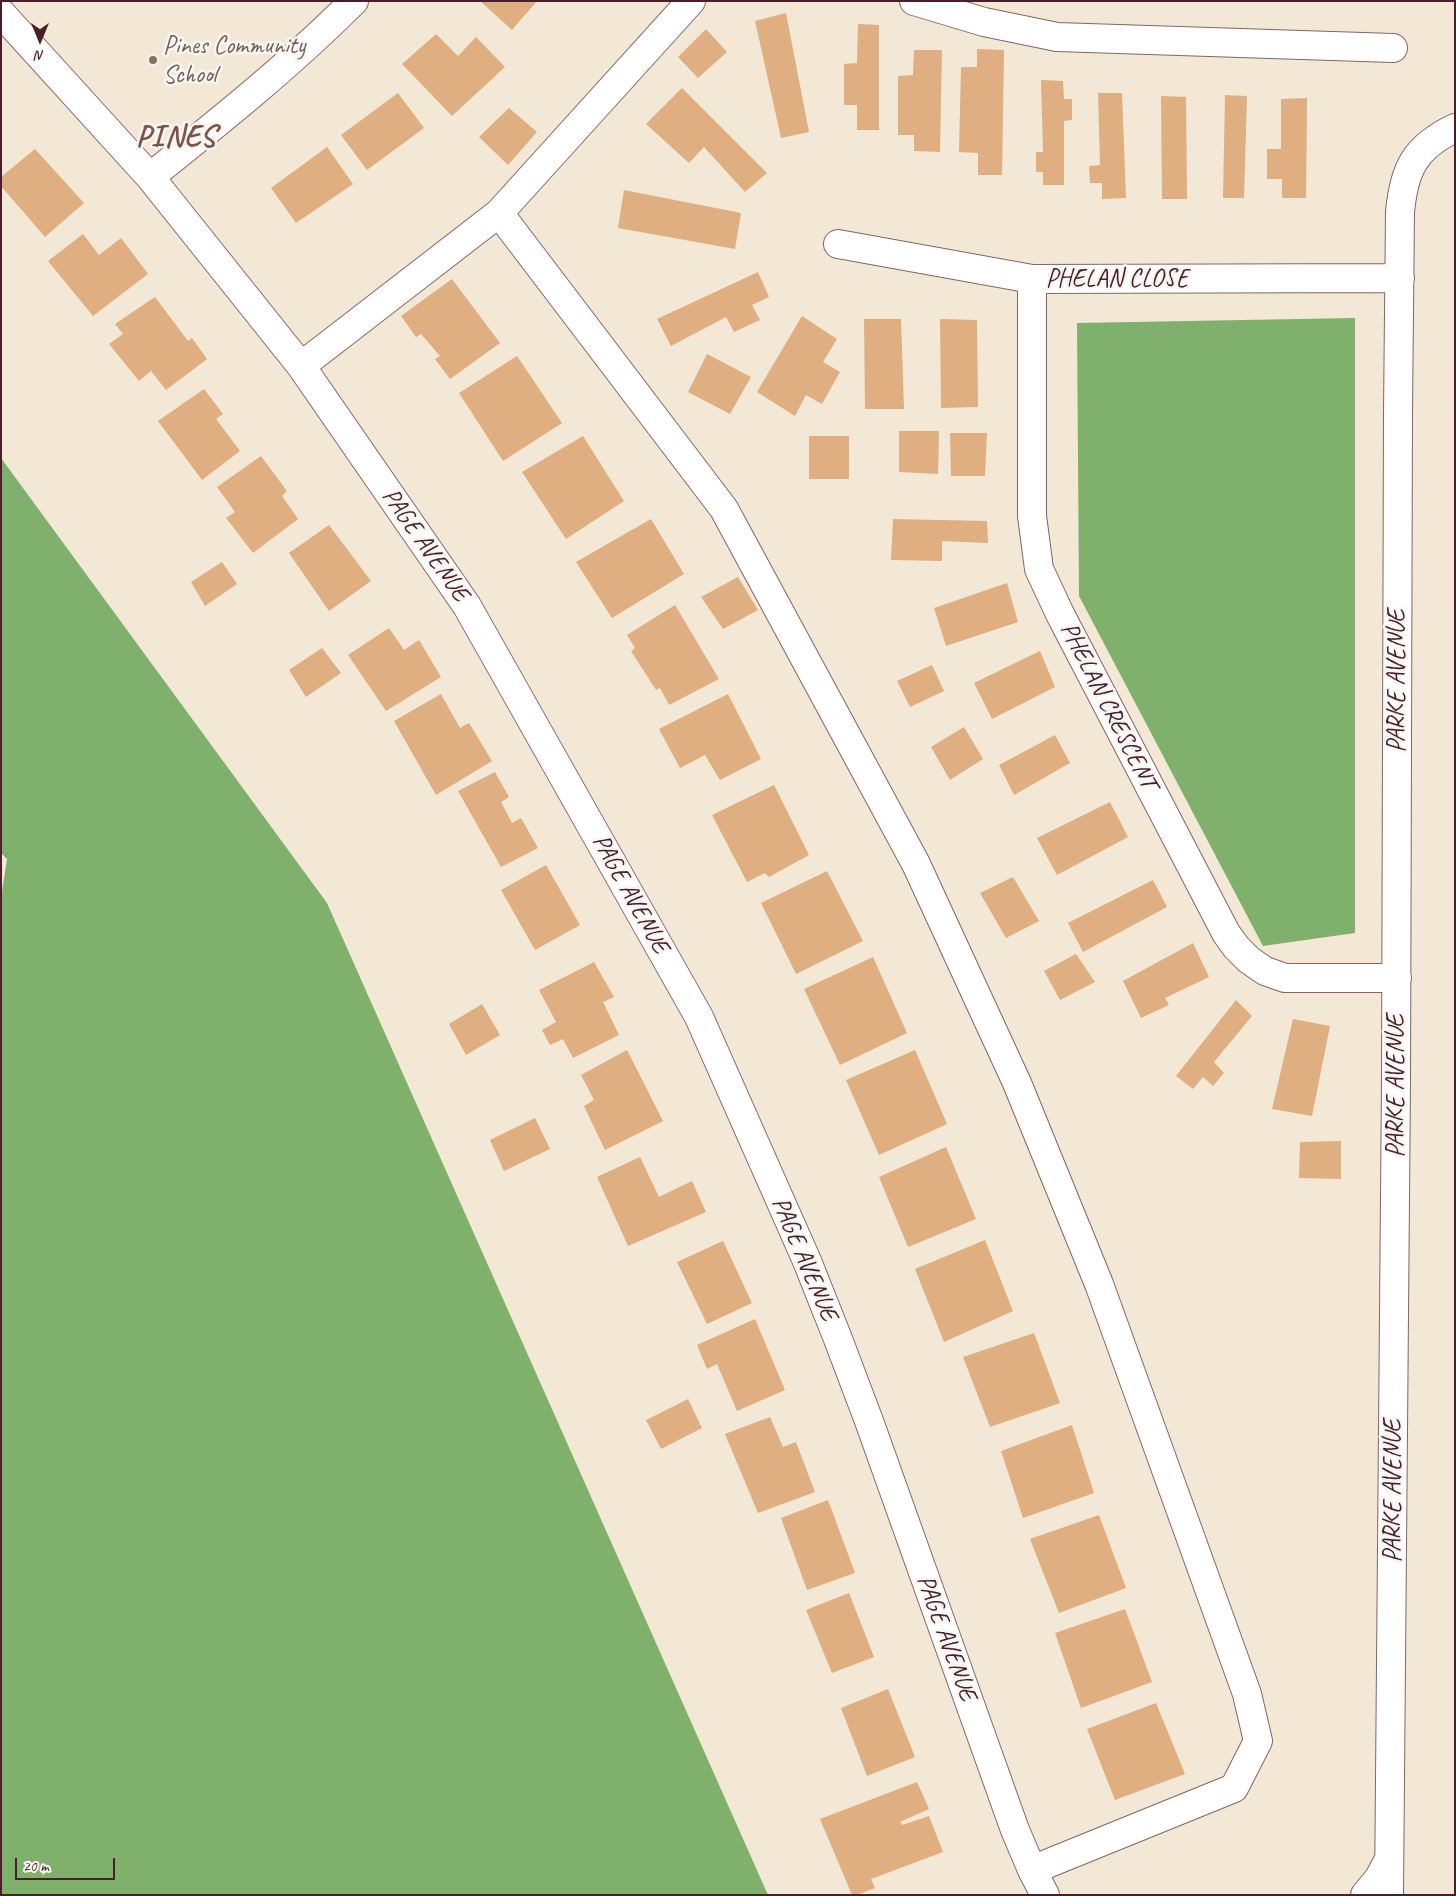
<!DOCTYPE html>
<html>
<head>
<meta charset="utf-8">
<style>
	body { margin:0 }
	#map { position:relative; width:1456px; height:1896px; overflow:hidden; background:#f2e8d5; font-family:Caveat,sans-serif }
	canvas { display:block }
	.frame { position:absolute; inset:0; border:2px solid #4a1f2b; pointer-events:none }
	.north { position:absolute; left:15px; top:15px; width:50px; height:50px; -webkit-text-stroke:4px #f6f6f2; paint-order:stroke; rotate:180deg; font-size:14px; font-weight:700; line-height:20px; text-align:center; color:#4a1f2b }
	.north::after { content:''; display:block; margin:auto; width:18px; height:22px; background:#4a1f2b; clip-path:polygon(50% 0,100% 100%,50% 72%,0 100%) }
	.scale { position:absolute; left:15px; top:1858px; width:100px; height:22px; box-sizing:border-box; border:2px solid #4a1f2b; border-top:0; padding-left:6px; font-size:15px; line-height:18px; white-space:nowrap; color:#4a1f2b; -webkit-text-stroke:4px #f6f6f2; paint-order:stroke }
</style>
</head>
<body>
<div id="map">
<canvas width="1456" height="1896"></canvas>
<div class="frame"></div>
<div class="north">N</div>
<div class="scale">20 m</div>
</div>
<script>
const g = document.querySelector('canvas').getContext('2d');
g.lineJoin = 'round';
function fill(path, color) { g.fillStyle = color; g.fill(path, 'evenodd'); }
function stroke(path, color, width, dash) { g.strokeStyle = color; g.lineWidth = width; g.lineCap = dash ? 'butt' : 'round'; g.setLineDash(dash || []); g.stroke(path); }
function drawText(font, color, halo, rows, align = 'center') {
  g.font = font + ' Caveat,sans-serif'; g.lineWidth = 5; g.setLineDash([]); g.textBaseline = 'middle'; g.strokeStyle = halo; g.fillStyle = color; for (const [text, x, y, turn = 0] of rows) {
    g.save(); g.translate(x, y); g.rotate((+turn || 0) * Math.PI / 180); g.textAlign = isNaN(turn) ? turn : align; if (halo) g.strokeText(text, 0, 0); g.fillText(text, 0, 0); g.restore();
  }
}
const forest = new Path2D(`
	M1355 318V933L1263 946 1079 596 1077 323Z
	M1 458 327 903 768 1895H1V898L7 859 1 853Z`);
const building = new Path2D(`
	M480 1H537L512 30Z
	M786 13 809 132 781 138 755 21Z
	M858 24 879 25V130H857V105H844V64L857 63Z
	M706 29 727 52 698 78 678 57Z
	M436 34 458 56 476 37 505 67 452 116 402 64Z
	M977 49 1004 50 1002 175H978V153L959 152 961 67H977Z
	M914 50H942L940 152 914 151V135H898V76L913 75Z
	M1041 80 1063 81 1064 99H1072V120L1064 121V185H1043V172H1036V152H1043Z
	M682 88 767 173 745 192 704 147 689 163 646 124Z
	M398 93 424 128 367 170 341 135Z
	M1098 93H1122L1126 198 1102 199V183H1090L1089 166 1100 165Z
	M1225 95 1247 96 1244 198H1223Z
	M1161 96 1186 97 1187 199H1162Z
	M1307 98 1306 198H1282V179H1267V149H1281V99Z
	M509 108 537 132 508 165 479 137Z
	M327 147 353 184 296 223 271 188Z
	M35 149 84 203 45 237 1 186V177Z
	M624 190 741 213 735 249 618 228Z
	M83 234 99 255 121 238 148 274 93 316 48 261Z
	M758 272 769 297 752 305 760 320 734 332 726 317 671 346 657 319Z
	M452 279 500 343 450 379 435 359 440 356 421 334 416 337 401 316Z
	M155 297 188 341 192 338 207 359 166 390 151 371 139 381 109 344 123 334 115 324Z
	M802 316 837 339 823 362 840 372 822 404 806 395 795 416 757 392Z
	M864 319H901L904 409H865Z
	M940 319 977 320 978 407 941 408Z
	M707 354 751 377 730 414 688 392Z
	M517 356 562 423 503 461 459 393Z
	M204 389 223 414 216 419 240 451 202 480 158 421Z
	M899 431H939L938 474 899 472Z
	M950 433H987L985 476H951Z
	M583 436 624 501 566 539 522 472Z
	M809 436H849V479H809Z
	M261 456 287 491 282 496 298 519 253 553 226 518 235 512 217 487Z
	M651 519 684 574 612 618 576 562Z
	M893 519 987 521 988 543 942 541V561L891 560Z
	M329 525 371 581 329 611 289 553Z
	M222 562 237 584 205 606 191 582Z
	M738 577 758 610 723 629 701 597Z
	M1007 583 1018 622 946 646 934 608Z
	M675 605 719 679 669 705 660 688 656 690 631 651 635 648 627 635Z
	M389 628 404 650 419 640 441 677 386 711 348 655Z
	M322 648 341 673 306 697 289 670Z
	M1040 651 1055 687 992 719 974 683Z
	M932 665 944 691 910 707 897 681Z
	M441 694 460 728 469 723 492 761 436 795 394 721Z
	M728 694 761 759 720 780 705 755 680 768 659 729Z
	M964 727 983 759 950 780 931 747Z
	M1055 735 1070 763 1014 795 999 765Z
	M495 772 509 797 501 802 512 823 521 818 538 848 501 867 458 791Z
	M774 785 809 855 769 877 765 873 747 882 712 815Z
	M1110 802 1128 837 1057 875 1037 838Z
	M546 865 580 925 535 950 501 890Z
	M827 871 863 941 796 974 761 903Z
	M1013 877 1039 921 1006 938 980 893Z
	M1153 880 1167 907 1083 952 1068 923Z
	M1193 943 1209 977 1165 998 1169 1005 1141 1018 1123 981Z
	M1076 954 1095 982 1060 1000 1044 971Z
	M873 957 907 1033 840 1065 804 989Z
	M594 962 614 997 603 1002 619 1035 573 1058 563 1039 550 1045 542 1030 556 1022 539 990Z
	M1236 1000 1252 1016 1214 1062 1224 1073 1213 1086 1203 1077 1193 1089 1176 1076Z
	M482 1004 500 1035 466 1055 449 1024Z
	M1293 1019 1330 1026 1312 1116 1272 1109Z
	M627 1050 663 1121 605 1150 584 1106 594 1100 581 1075Z
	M915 1050 947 1124 879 1155 846 1080Z
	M535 1118 550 1149 504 1171 490 1140Z
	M1341 1141V1179L1299 1178 1300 1142Z
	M946 1147 976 1219 908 1247 879 1177Z
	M640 1157 659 1197 692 1181 706 1212 628 1246 597 1177Z
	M985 1240 1013 1311 944 1342 915 1269Z
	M723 1241 752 1303 707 1324 677 1262Z
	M755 1319 785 1390 737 1411 717 1364 707 1369 697 1345Z
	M1034 1333 1060 1403 990 1427 963 1357Z
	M688 1399 702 1428 661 1449 646 1420Z
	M770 1417 783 1447 796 1442 815 1492 758 1513 725 1434Z
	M1072 1425 1094 1493 1023 1518 1001 1451Z
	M828 1500 855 1573 807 1590 781 1518Z
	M1099 1515 1126 1588 1059 1613 1030 1539Z
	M849 1593 874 1657 832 1673 806 1610Z
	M1125 1609 1152 1682 1081 1708 1055 1633Z
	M888 1689 915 1757 867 1776 841 1708Z
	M1156 1703 1185 1774 1115 1800 1087 1729Z
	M917 1782 929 1809 900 1822 902 1825 929 1816 943 1852 871 1879 875 1888 857 1895H852L820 1819Z`);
const minor = new Path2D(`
	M914 1 984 22 1057 37 1393 48
	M1 13 150 177 301 366 467 606 699 1017 807 1261 838 1339 869 1421 1015 1830 1032 1870 1045 1895
	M150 177C220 121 290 65 354 1
	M499 213 724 509 916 864 1017 1083 1099 1284 1247 1694 1258 1741 1234 1788 1032 1870
	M838 244 1032 279 1400 278
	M1032 279V516L1039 569 1060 614 1226 933 1236 947 1249 960 1265 971 1285 978H1397
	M301 366 499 213 691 1
	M1365 1895 1379 1878 1389 1859
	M1389 1895 1396 1081 1398 413 1400 212C1404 169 1415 147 1455 128`);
const markers = [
	[153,60,5,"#8d6e63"]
];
const educationNames = [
	["Pines Community",163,46],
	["School",163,75]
];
const streetNames = [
	["PHELAN CLOSE",1117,279],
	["PAGE AVENUE",425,545,55],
	["PARKE AVENUE",1397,681,-90],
	["PHELAN CRESCENT",1108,706,63],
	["PAGE AVENUE",630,894,61],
	["PARKE AVENUE",1396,1086,-90],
	["PAGE AVENUE",804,1259,67],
	["PARKE AVENUE",1393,1491,-90],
	["PAGE AVENUE",946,1638,70]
];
const districtNames = [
	["PINES",176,138]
];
fill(forest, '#7fb16c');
fill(building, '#dfae81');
stroke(minor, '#856566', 30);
stroke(minor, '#fff', 28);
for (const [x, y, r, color] of markers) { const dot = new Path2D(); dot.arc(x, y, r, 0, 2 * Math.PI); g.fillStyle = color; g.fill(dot); stroke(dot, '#f6f6f2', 2); }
drawText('25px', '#785e54', '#f6f6f2', educationNames, 'left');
drawText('25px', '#4a1f2b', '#f6f6f2', streetNames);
g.letterSpacing = '1px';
drawText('bold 30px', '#7e5149', '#f6f6f2', districtNames);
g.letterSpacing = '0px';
</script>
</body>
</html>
